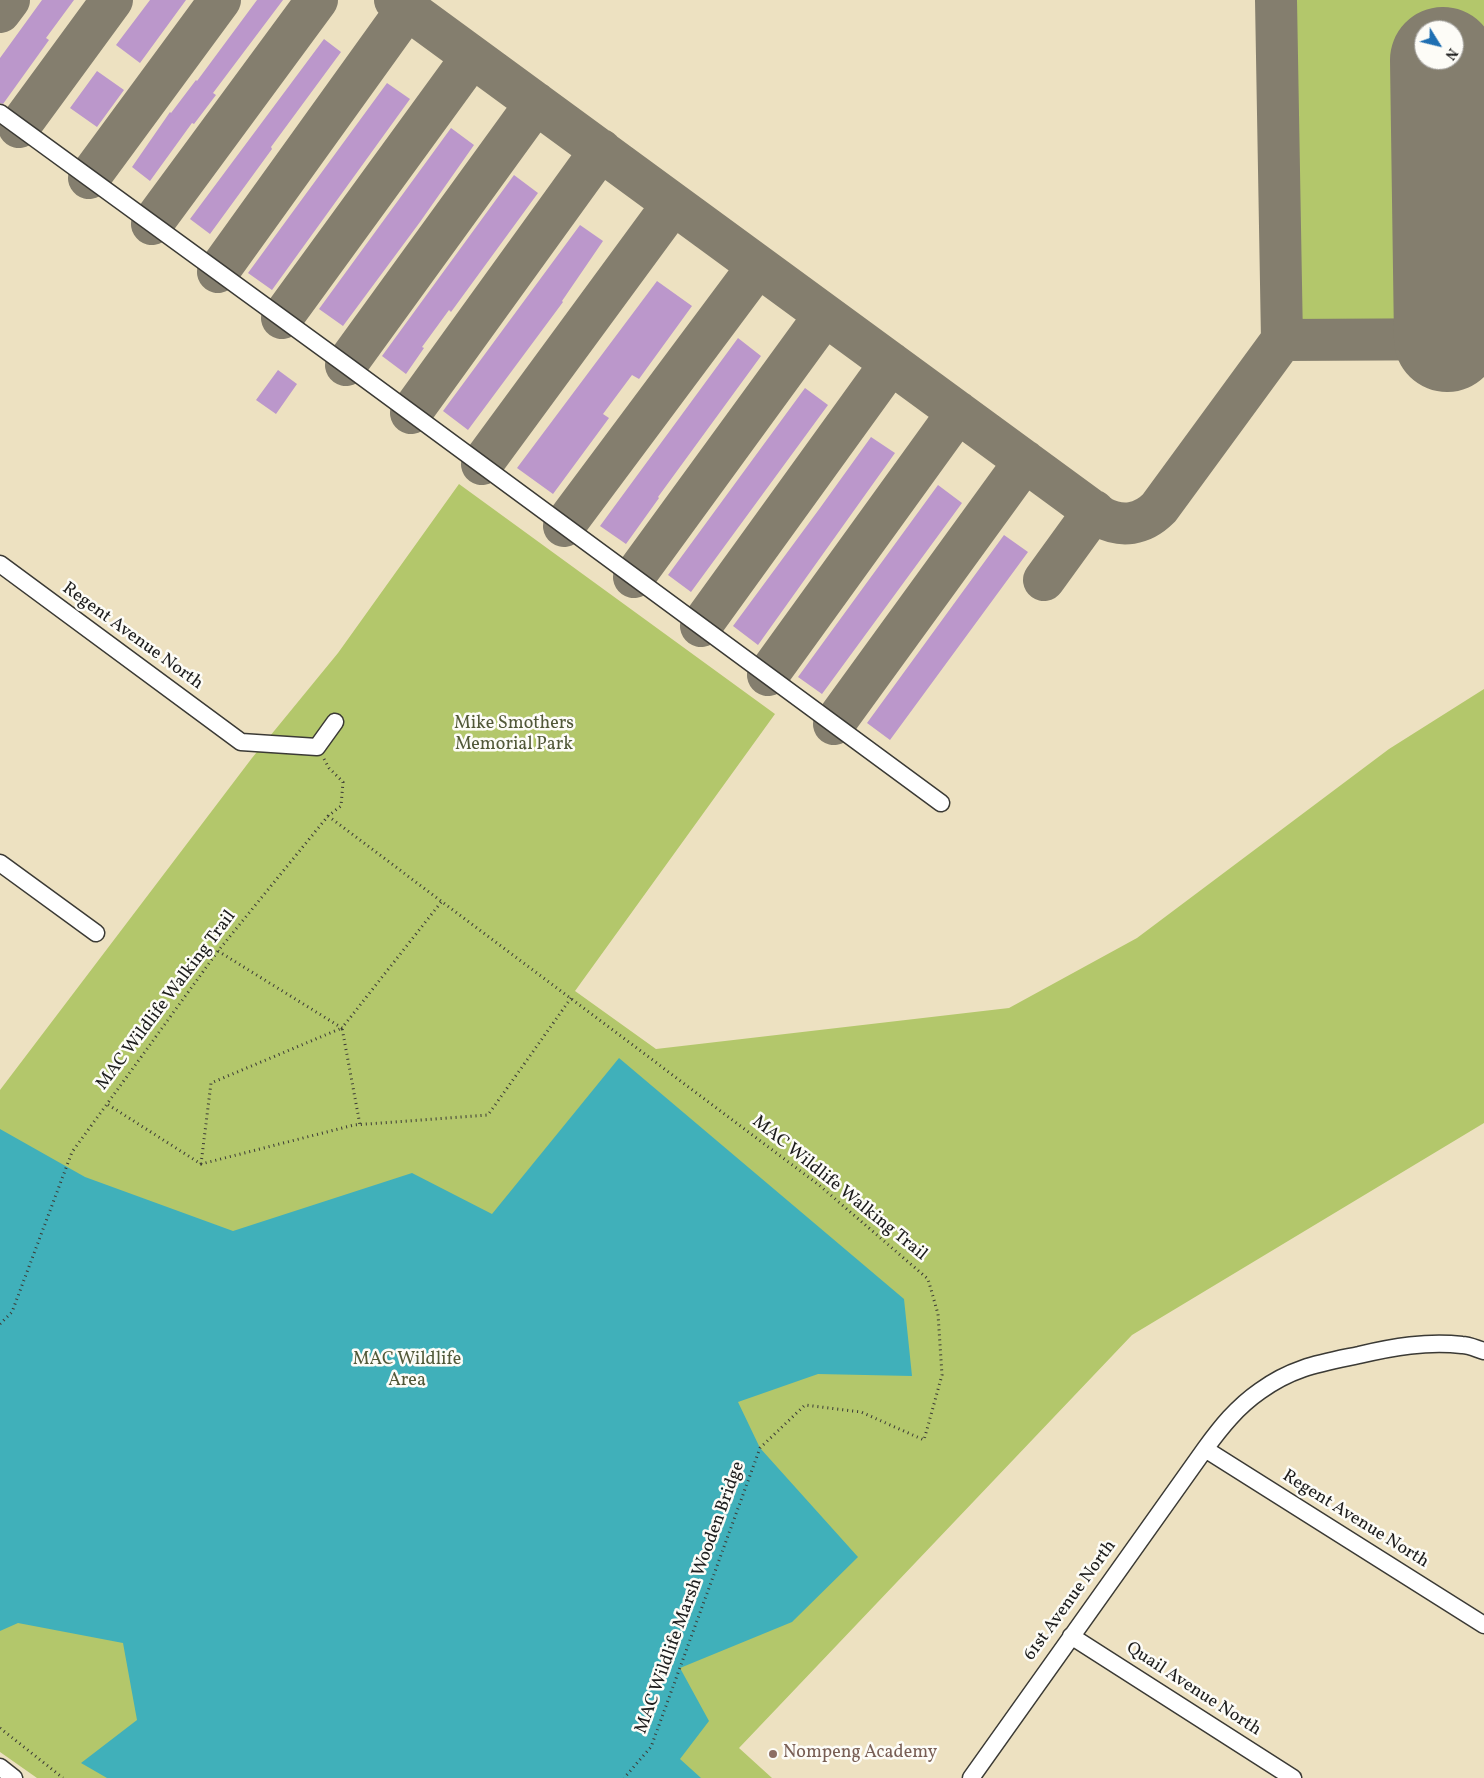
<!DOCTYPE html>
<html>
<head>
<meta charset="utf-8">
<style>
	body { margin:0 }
	#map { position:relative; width:1484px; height:1778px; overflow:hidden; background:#ede1c1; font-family:Vollkorn,serif }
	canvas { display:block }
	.north { position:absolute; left:1414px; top:20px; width:50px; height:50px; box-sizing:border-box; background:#fdfcf7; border:1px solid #a3a29f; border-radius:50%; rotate:126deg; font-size:14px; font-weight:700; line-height:20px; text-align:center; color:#1c1c1c }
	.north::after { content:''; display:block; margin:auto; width:18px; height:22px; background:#1f6fb2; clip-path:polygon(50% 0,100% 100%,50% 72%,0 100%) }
</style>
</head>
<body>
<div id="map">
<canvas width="1484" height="1778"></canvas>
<div class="north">N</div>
</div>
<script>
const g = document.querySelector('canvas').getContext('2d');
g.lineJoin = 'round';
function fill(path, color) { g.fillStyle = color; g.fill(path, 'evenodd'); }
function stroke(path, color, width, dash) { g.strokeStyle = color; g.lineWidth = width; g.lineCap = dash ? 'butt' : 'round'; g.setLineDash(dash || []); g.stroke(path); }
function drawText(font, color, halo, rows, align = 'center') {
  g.font = font + ' Vollkorn,serif'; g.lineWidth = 5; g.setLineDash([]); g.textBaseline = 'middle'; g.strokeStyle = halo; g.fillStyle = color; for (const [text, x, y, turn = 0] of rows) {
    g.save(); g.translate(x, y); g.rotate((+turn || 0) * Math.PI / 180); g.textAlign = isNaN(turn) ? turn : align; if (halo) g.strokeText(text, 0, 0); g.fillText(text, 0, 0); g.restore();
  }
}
const green = new Path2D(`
	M1287 0H1484V329L1326 332C1301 326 1295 316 1291 291ZM1424 30H1454V60H1424Z
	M459 484 775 714 575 991 656 1049 1009 1008 1137 938 1389 749 1484 689V1123L1132 1335 739 1748 772 1778H37L0 1752V1090L252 758 338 653Z`);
const water = new Path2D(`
	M619 1058 904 1299 912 1376 818 1374 738 1402 760 1448 858 1557 792 1622 680 1668 709 1721 680 1759 701 1778H107L81 1763 137 1720 123 1643 18 1623 0 1631V1129L85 1177 233 1231 412 1173 492 1214Z`);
const taxiway = new Path2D(`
	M395 0 1101 517C1122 528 1142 525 1159 508L1282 340 1276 0
	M0 12 9 0
	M19 127 112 0
	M89 178 220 0
	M152 224 317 0
	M218 272 407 9
	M282 318 472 57
	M1282 340 1484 339
	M346 365 536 103
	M411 413 601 150
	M482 464 673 204
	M564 526 758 266
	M634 577 825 315
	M1044 580 1094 511
	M701 626 891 363
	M768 675 958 412
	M834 724 1025 461`);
const runway = new Path2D(`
	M1443 60 1447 339`);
const building = new Path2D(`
	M42 0H74L46 38 49 40 3 104 0 103V58Z
	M150 0H186L140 63 116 45Z
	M257 0H283L213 93 216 95 194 124 192 123 150 181 132 167 170 112 171 113 196 80 197 81Z
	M324 39 341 52 271 147 272 149 210 234 190 219Z
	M97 71 124 90 97 127 70 108Z
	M387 83 410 99 272 290 248 273Z
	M451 128 474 145 420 222 343 326 319 309Z
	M514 175 538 193 451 312 449 310 422 347 424 348 406 374 382 356Z
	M580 225 603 241 562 301 563 302 468 430 443 411Z
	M657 281 692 306 639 379 632 375 603 414 609 418 553 494 517 468Z
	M738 338 761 356 658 497 659 498 626 544 600 526Z
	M278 370 297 384 276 414 256 400Z
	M805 388 828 405 691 592 668 575Z
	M871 437 895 453 758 645 733 626 820 508Z
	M938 485 962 503 822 694 798 677Z
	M1004 535 1028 552 890 740 867 723Z`);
const path = new Path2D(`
	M324 759 329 768 343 782 341 806 328 816 218 951 107 1104 201 1164 354 1125 488 1115 571 998
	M328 816 819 1185 928 1279 938 1314 942 1375 924 1440 861 1412 805 1405 760 1448 651 1747 624 1778
	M218 951 342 1028 442 901
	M201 1164 211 1083 342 1028 360 1125
	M0 1324 12 1312 72 1152 107 1104
	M0 1728 63 1778`);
const minor = new Path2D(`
	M0 113 346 365 941 803
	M0 564 241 742 317 747 335 722
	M0 863 96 933
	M1205 1449 1484 1625
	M1071 1636 1293 1778
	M0 1767 14 1778
	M971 1778 1205 1449C1221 1427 1237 1407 1260 1391 1293 1367 1321 1363 1359 1355 1393 1347 1427 1341 1462 1345 1469 1345 1477 1349 1484 1351`);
const markers = [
	[773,1754,5,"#8d6e63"]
];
const streetNames = [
	["Regent Avenue North",132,637,36],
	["MAC Wildlife Walking Trail",167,1001,-53],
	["MAC Wildlife Walking Trail",839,1189,39],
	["Regent Avenue North",1355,1520,32],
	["MAC Wildlife Marsh Wooden Bridge",691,1598,-70],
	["61st Avenue North",1071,1601,-54],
	["Quail Avenue North",1193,1690,33]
];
const parkNames = [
	["Mike Smothers",514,725],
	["Memorial Park",514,746],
	["MAC Wildlife",407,1361],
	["Area",407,1382]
];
const educationNames = [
	["Nompeng Academy",783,1754]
];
fill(green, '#b3c76b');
fill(water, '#40b0ba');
stroke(taxiway, '#847e6e', 42);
stroke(runway, '#847e6e', 106);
fill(building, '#bb97cb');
stroke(minor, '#3b3a35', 19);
stroke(path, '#3b3a35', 3, [1, 4]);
stroke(minor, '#fff', 16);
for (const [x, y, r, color] of markers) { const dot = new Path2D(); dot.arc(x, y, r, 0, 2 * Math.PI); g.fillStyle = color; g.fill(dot); stroke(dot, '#fdfcf7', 2); }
drawText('18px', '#1c1c1c', '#fdfcf7', streetNames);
drawText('18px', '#515838', '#fdfcf7', parkNames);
drawText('18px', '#785e54', '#fdfcf7', educationNames, 'left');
</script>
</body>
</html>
